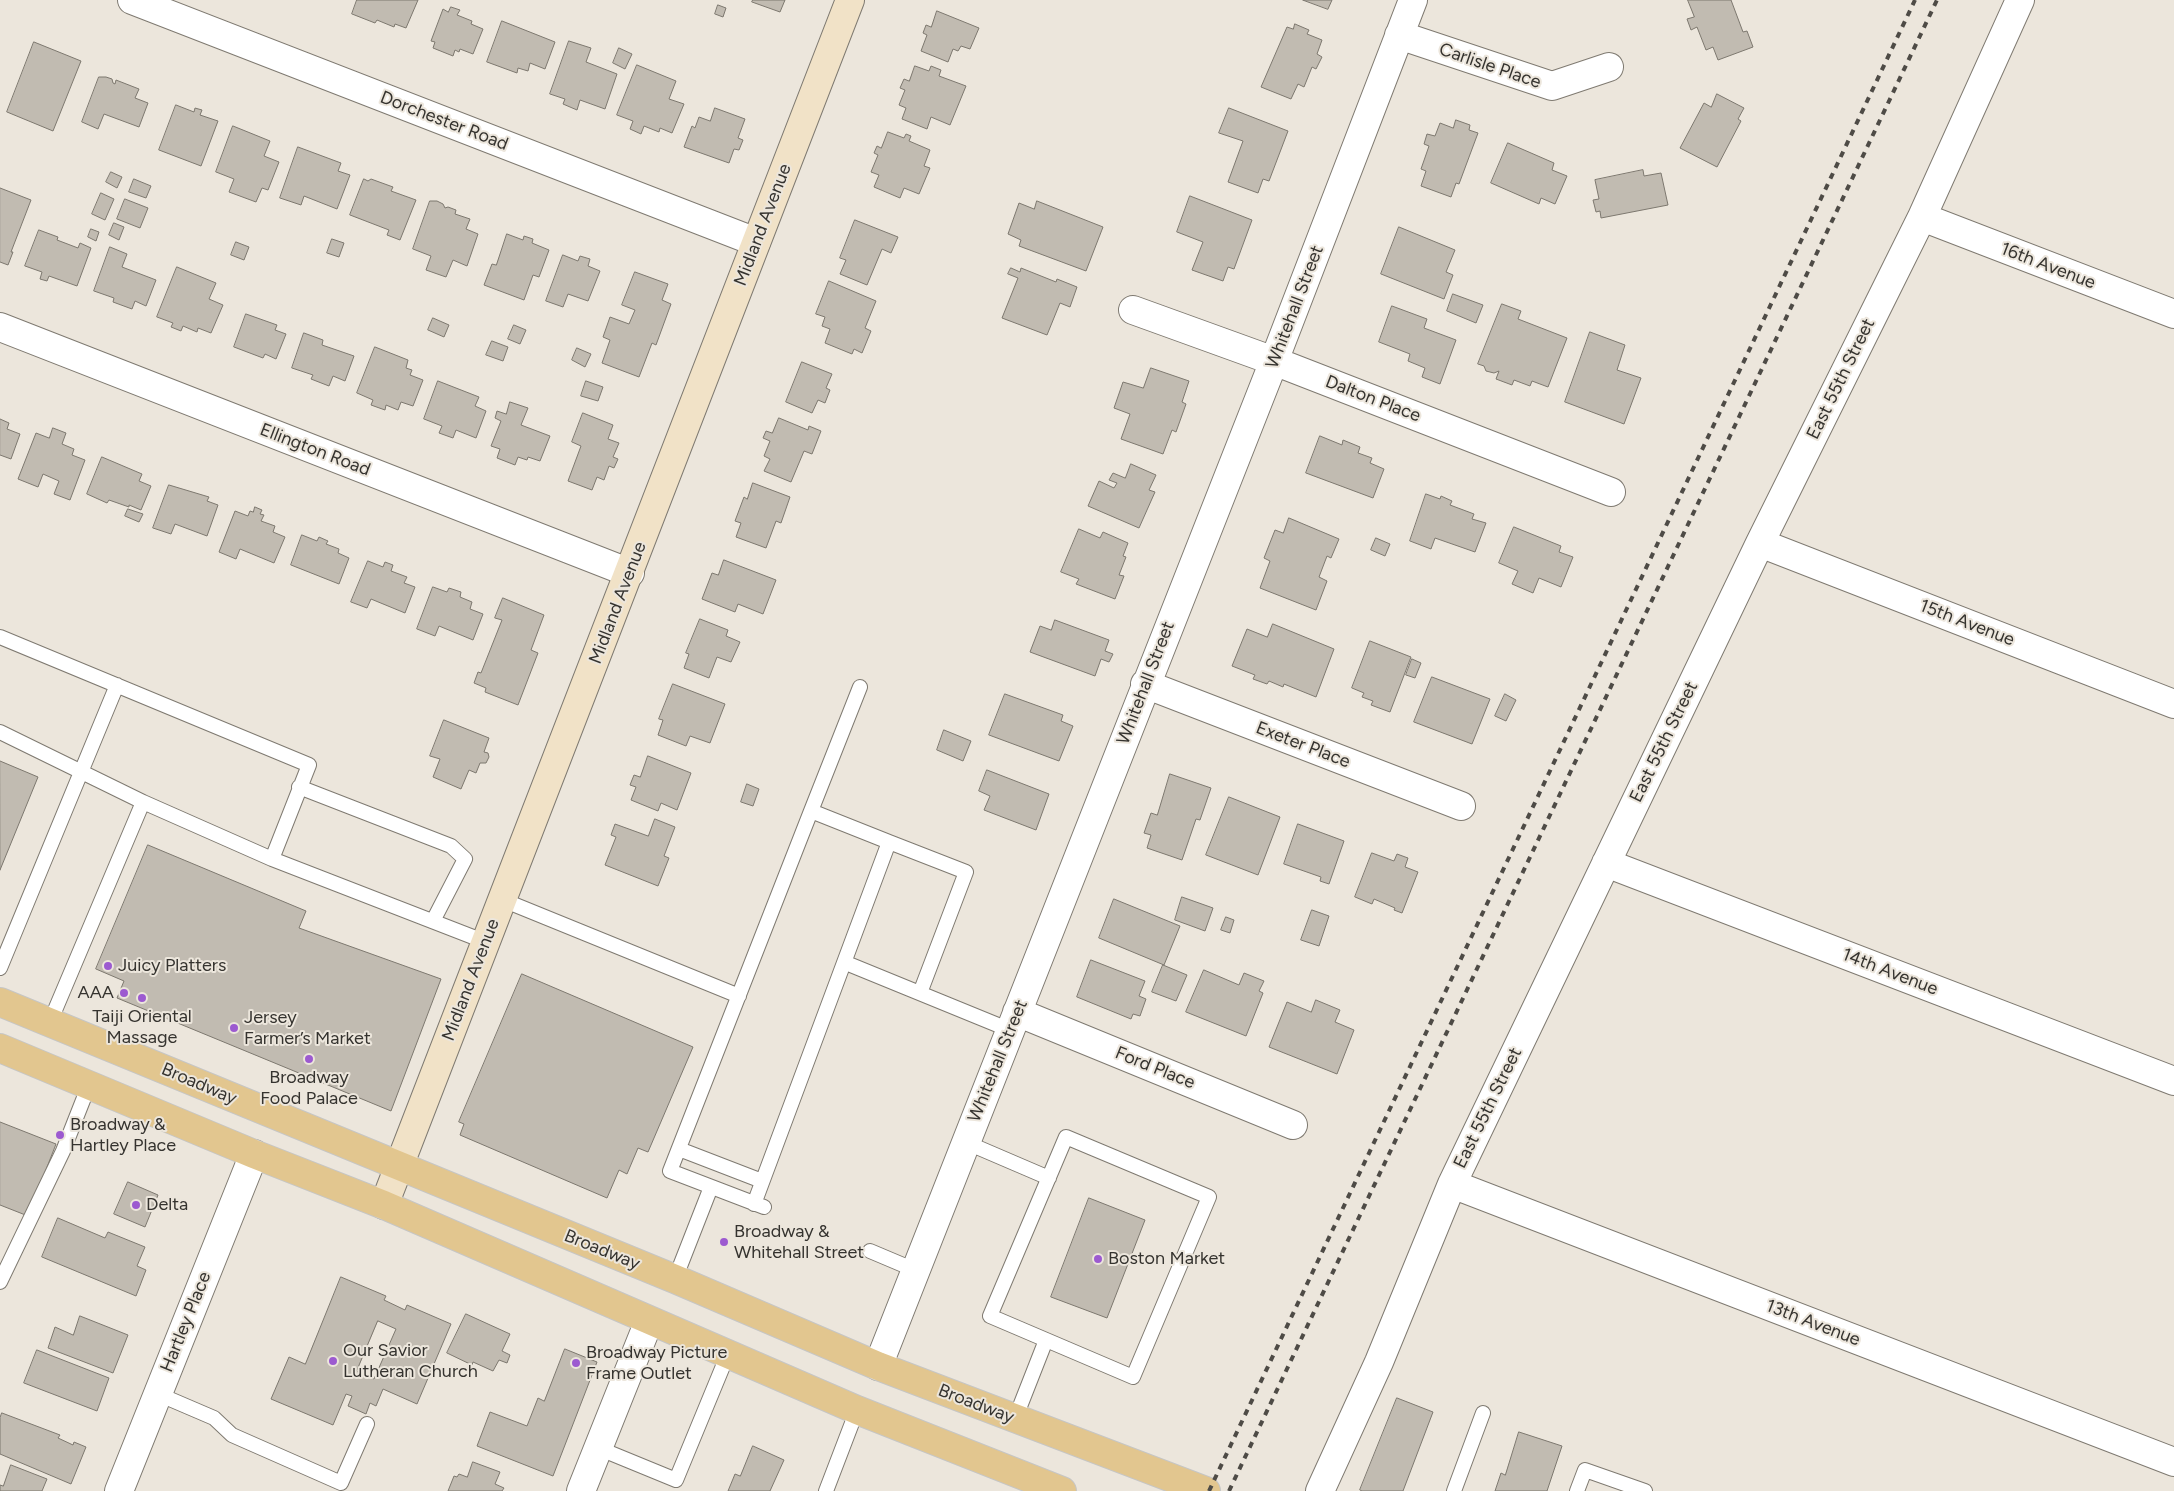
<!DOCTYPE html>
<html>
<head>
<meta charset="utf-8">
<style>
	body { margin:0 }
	canvas { display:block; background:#ece6dc }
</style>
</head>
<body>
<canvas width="2174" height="1491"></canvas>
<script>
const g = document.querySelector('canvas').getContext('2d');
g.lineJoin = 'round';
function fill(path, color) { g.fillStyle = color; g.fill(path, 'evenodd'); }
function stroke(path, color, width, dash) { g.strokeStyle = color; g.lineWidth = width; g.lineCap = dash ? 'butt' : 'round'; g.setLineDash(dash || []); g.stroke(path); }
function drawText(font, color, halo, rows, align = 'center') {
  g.font = font + ' Figtree,sans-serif'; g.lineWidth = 4; g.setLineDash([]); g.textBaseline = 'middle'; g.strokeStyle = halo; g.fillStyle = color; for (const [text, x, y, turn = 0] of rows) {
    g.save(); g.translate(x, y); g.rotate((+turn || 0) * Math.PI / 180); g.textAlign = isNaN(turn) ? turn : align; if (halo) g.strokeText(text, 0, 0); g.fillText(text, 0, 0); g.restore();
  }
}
const building = new Path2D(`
	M357 0H418L406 28 395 24 394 27 377 20 375 23 352 14Z
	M753 0H785L780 12 752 2Z
	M1303 0H1332L1328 9Z
	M1688 0H1731L1743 32 1747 31 1753 47 1718 60 1713 47 1706 50 1697 27 1691 30 1687 19 1694 17Z
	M718 5 726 8 723 17 715 14Z
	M451 7 460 10 457 15 472 21 471 24 483 29 473 54 460 49 459 52 455 50 453 56 433 48 435 42 431 41 443 9 448 12Z
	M937 11 979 28 970 49 961 46 958 51 953 49 948 62 921 51 927 35 923 33 926 25 931 27Z
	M502 21 555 42 545 69 530 63 528 71 518 68 517 73 487 62Z
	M1295 24 1309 30 1307 34 1322 40 1317 54 1322 57 1316 69 1312 67 1304 87 1298 84 1291 99 1261 87 1287 27 1293 29Z
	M569 41 591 48 586 62 617 74 605 109 580 100 577 110 563 104 565 99 550 94Z
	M34 42 81 61 53 131 7 112Z
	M619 48 632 54 625 69 613 63Z
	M637 65 676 81 669 99 684 104 672 133 660 128 659 132 644 126 641 134 630 129 633 121 617 115Z
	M915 66 929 71 931 66 941 70 939 76 966 86 950 125 931 117 927 129 902 119 906 108 899 105 905 90 900 88 904 79 909 81Z
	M99 77H106L112 79 113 83 115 84 116 80 139 89 135 98 148 103 139 127 104 114 98 129 82 122Z
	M1717 94 1744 108 1738 119 1741 121 1717 167 1680 148 1704 103 1711 107Z
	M176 105 194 112 195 108 202 110 200 115 218 121 201 166 159 150Z
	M715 108 745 119 738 138 743 140 739 150 734 149 729 163 684 147 692 126 695 128 699 117 710 121Z
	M1229 108 1288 131 1269 181 1263 179 1258 193 1228 182 1243 141 1219 133Z
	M1456 120 1470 125 1469 130 1478 133 1459 184 1456 183 1451 197 1421 186 1426 171 1421 169 1429 146 1424 144 1427 134 1435 136 1440 123 1453 128Z
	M233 126 270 141 264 156 279 162 268 190 262 188 256 202 229 192 234 179 216 172Z
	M888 132 904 138 906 134 911 136 909 141 930 150 924 166 930 168 919 194 904 188 900 198 874 187 879 175 871 172 878 155 874 153 877 146 881 148Z
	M1508 143 1554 163 1552 170 1567 176 1555 204 1541 198 1539 204 1491 183Z
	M298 147 341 163 338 171 350 175 337 209 304 196 301 205 280 198Z
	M1643 170 1644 176 1661 173 1668 205 1601 218 1600 211 1596 212 1593 200 1599 199 1595 180Z
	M111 172 122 177 117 188 106 182Z
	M134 179 151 186 146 198 129 192Z
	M364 179 368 181 371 179 393 187 391 191 416 200 400 240 387 235 389 230 350 215Z
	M0 188 31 200 11 252H13L8 265 0 262Z
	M101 193 114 199 105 220 92 214Z
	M1190 196 1252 220 1234 269 1228 267 1223 281 1192 270 1203 242 1177 232Z
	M125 199 148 208 140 228 117 219Z
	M430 201H437L443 204 445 208 448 207 456 210 455 214 470 219 466 229 478 234 467 266 453 260 446 277 426 270 431 256 413 249Z
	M1037 201 1103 227 1086 271 1019 246 1021 240 1008 234 1019 203 1034 209Z
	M855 220 898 237 891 253 882 249 867 285 840 274 846 260 840 258Z
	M114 223 124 227 119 240 109 235Z
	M1399 227 1455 250 1446 272 1453 275 1444 299 1381 274Z
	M91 229 99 232 96 241 88 237Z
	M39 230 58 237 57 240 78 248 80 243 91 248 77 286 49 276 47 281 40 279 42 272 25 266Z
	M507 234 523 240 524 236 533 239 532 243 549 250 539 277 533 275 524 300 484 285 492 264 496 265Z
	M332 239 344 243 339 257 327 253Z
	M236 242 249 247 244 260 231 255Z
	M110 247 127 254 122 267 156 280 146 306 135 301 132 309 113 302 114 298 94 291Z
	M563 255 578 261 580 256 590 259 588 266 600 271 588 301 568 294 563 307 546 301Z
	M177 267 216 283 209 299 223 305 211 333 198 328 197 332 183 326 181 331 171 327 173 323 157 317Z
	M1011 268 1020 272 1021 268 1056 282 1057 279 1077 287 1070 307 1060 303 1047 335 1002 318 1018 278 1008 274Z
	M635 272 668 284 662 300 671 304 656 345 652 343 639 377 602 363 610 340 603 337 610 317 629 324 635 310 622 305Z
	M829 281 876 301 865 328 871 331 862 353 854 349 852 354 825 343 830 329 822 326 825 317 816 314Z
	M1453 294 1483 305 1476 323 1447 311Z
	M1502 304 1521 311 1518 319 1567 338 1548 387 1532 381 1530 386 1514 380 1512 385 1496 379 1499 371 1494 373 1486 371 1484 366 1478 364Z
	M1392 306 1427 319 1424 328 1456 340 1440 384 1422 377 1425 368 1408 361 1410 354 1379 342Z
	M246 314 277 325 275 330 286 334 276 359 265 354 263 358 234 347Z
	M433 318 449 325 444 337 428 330Z
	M514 325 526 330 520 344 508 339Z
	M1590 332 1625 345 1617 370 1641 378 1624 424 1565 402Z
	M304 333 323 340 322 345 354 356 345 381 333 376 329 386 311 379 313 375 292 368Z
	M492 341 508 347 503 361 486 355Z
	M375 347 408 360 406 368 412 370 410 375 423 380 413 406 401 402 398 410 386 405 385 410 371 405 373 400 357 393Z
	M577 348 591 354 585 367 572 360Z
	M802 362 832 374 826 388 830 390 825 403 818 400 812 413 786 402Z
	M1151 368 1189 381 1182 402 1186 404 1176 432 1172 430 1163 454 1121 439 1130 414 1114 408 1123 382 1143 388Z
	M438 381 479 397 475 406 486 411 476 438 456 430 453 438 439 433 442 426 424 419Z
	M586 381 603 387 598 401 581 396Z
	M510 402 528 408 521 425 550 436 540 461 528 457 527 460 518 457 515 465 497 458 500 449 491 446 501 421 495 418 497 411 506 414Z
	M583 413 613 425 608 439 619 443 613 457 618 459 614 468 609 466 604 480 597 477 592 490 568 481 581 446 572 442Z
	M779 418 808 430 809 426 821 431 812 454 804 451 791 482 764 471 770 459 764 456 770 441 763 438 766 431 772 433Z
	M0 419 9 423 7 429 20 434 11 459 0 455Z
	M53 428 66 433 62 444 74 449 72 455 85 460 70 500 54 494 59 481 43 474 38 487 18 479 36 433 49 438Z
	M1320 436 1342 445 1343 440 1360 447 1358 453 1372 458 1370 463 1384 469 1373 498 1306 473Z
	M102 457 142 474 139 481 151 486 141 510 129 505V507L109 500 107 503 87 494Z
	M1131 464 1156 475 1149 490 1155 492 1139 528 1088 506 1099 481 1114 488 1117 483 1109 480 1113 473 1125 478Z
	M753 483 790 497 781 523 776 521 766 548 736 537 741 523 735 521 744 497 747 499Z
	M169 485 209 497 207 501 218 505 207 536 175 524 171 534 153 528Z
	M1426 494 1440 499 1441 496 1452 501 1450 505 1474 514 1472 519 1486 523 1475 552 1435 538 1431 549 1410 541Z
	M255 507 262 510 260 514 264 515 261 521 275 526 273 532 285 537 274 563 240 549 236 559 219 552 235 511 248 516 250 511 253 512Z
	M128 509 143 514 139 522 125 516Z
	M1289 518 1339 539 1331 558 1327 556 1319 577 1327 581 1316 610 1260 588 1270 561 1264 558 1275 530 1283 533Z
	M1514 527 1561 546 1559 552 1573 557 1561 587 1539 578 1533 593 1512 584 1518 571 1499 563Z
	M1079 529 1100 538 1103 532 1128 543 1123 556 1126 557 1119 575 1124 576 1115 599 1076 584 1079 579 1061 572Z
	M302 535 317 541 319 537 328 541 326 544 339 549 338 553 349 558 339 584 291 565Z
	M1376 538 1390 544 1385 556 1371 550Z
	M724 560 776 580 763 614 738 604 735 612 702 599 712 573 718 575Z
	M368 561 383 567 385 562 393 565 391 571 407 577 404 583 415 587 405 613 371 599 367 608 351 602Z
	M433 587 447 592 449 588 461 592 460 597 472 602 470 609 483 614 473 640 439 626 435 636 417 629Z
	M503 598 544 615 531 650 538 653 518 705 485 692 486 688 474 683 478 672 481 673 502 620 495 618Z
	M700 619 728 630 726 636 740 642 731 662 717 657 709 678 684 668 689 654 686 653Z
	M1055 620 1109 640 1105 651 1113 654 1109 662 1101 659 1095 676 1030 652 1040 626 1051 630Z
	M1273 624 1334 649 1316 697 1284 684 1283 687 1269 681 1267 684 1253 679 1255 675 1232 666 1247 629 1267 637Z
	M1370 641 1411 657 1390 712 1371 705 1373 701 1362 697 1364 693 1352 688Z
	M1412 659 1421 663 1415 678 1406 675Z
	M1432 677 1490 699 1472 744 1414 722Z
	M673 684 725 704 710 743 690 736 686 746 658 735 663 720 659 719Z
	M1005 694 1063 715 1061 721 1073 726 1059 761 989 735Z
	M1505 694 1516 700 1506 721 1495 716Z
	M444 720 489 738 484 752 488 753 489 757 486 763H480L476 773 469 770 461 789 433 777 440 759 430 756Z
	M944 730 971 741 963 761 937 750Z
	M648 756 691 773 677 810 661 803 658 811 631 800 636 787 630 785 634 775 640 777Z
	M0 761 38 777 0 870Z
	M987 770 1049 794 1036 830 984 810 990 796 979 791Z
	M1170 774 1211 788 1200 820 1196 819 1182 860 1147 848 1151 835 1144 833 1151 813 1157 815Z
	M747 784 759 789 753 806 741 802Z
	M1229 797 1280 817 1258 875 1206 855Z
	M655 819 675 827 664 856 669 858 658 886 605 865 616 837 611 835 615 824 648 836Z
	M1298 824 1344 841 1329 884 1320 881 1321 877 1284 864Z
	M148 845 306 911 299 928 441 979 391 1111 117 998 124 981 96 969Z
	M1372 853 1394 861 1397 854 1408 858 1405 867 1418 872 1402 913 1394 910 1395 908 1374 899 1372 904 1355 897Z
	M1182 897 1213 908 1205 931 1175 920Z
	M1114 899 1180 926 1164 965 1099 938Z
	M1312 910 1329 916 1319 946 1301 940Z
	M1226 917 1234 920 1230 933 1221 930Z
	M1091 960 1145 981 1139 996 1146 999 1140 1016 1133 1014 1131 1019 1077 997Z
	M1163 965 1187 975 1176 1001 1152 992Z
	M1204 970 1239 985 1244 973 1264 981 1259 991 1263 993 1246 1036 1186 1012Z
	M522 974 693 1047 648 1152 638 1148 627 1174 619 1170 607 1198 460 1135 464 1124 459 1122Z
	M1316 1000 1340 1010 1335 1022 1354 1030 1337 1074 1269 1047 1287 1002 1311 1012Z
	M0 1122 56 1144 28 1216 0 1205Z
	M128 1182 158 1195 145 1227 114 1214Z
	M1089 1198 1145 1220 1107 1318 1051 1297Z
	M58 1218 105 1238 108 1232 145 1247 137 1266 146 1270 136 1296 42 1257Z
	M341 1277 386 1296 384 1300 405 1310 407 1305 451 1324 417 1404 383 1389 376 1406 370 1403 366 1414 348 1406 352 1396 346 1394 333 1425 271 1399 289 1357 305 1364ZM378 1321 396 1329 374 1379 357 1371Z
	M466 1314 510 1334 502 1351 510 1355 507 1363 499 1360 493 1371 473 1362 472 1365 447 1353Z
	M80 1316 128 1335 113 1373 48 1348 55 1327 73 1335Z
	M565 1349 597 1362 553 1476 477 1446 490 1412 527 1426 538 1398 544 1401Z
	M37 1350 109 1378 97 1411 24 1383Z
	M1397 1398 1433 1412 1403 1491H1362L1360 1490Z
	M2 1413 60 1435 58 1438 73 1445 74 1442 86 1447 71 1484 0 1454V1418Z
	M1519 1432 1562 1446 1547 1491H1495L1501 1473 1505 1475Z
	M753 1446 784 1460 770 1491H728L735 1474 740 1476Z
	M473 1462 500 1472 495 1484 504 1488 502 1491H448L454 1476 457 1477 459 1474 467 1477Z
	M11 1465 47 1479 42 1491H0V1485L3 1486Z`);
const lane = new Path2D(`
	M0 637 309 765 272 859
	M0 732 143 802 272 859 486 942
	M299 787 451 846 465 859 433 921
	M811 811 860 687
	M889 842 966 872 920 993
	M503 900 739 996
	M846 963 1010 1030
	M0 968 117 685
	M50 1022 143 802
	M1066 1137 1209 1197 1133 1377 990 1316Z
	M965 1142 1049 1178
	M679 1149 762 1181
	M754 1204 889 842 811 811 670 1171 764 1207
	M870 1251 915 1270
	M675 1279 711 1187
	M0 1282 63 1151 89 1085
	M158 1394 214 1418 232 1435 341 1483 367 1424
	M1015 1419 1046 1340
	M598 1448 676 1480 728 1354
	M826 1491 857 1410
	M1454 1491 1483 1413
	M1577 1491 1585 1470 1645 1491`);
const street = new Path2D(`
	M132 0 756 242
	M1399 35 1552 86 1609 67
	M1922 217 2174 314
	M1133 310 1274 361 1611 492
	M0 327 630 573
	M1760 543 2174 704
	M1145 684 1461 806
	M1606 863 2174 1081
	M1017 1012 1293 1125
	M1452 1184 2174 1462
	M878 1366 1274 361 1413 0
	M119 1491 254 1154
	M581 1491 649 1321
	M1320 1491 1379 1362 1452 1184 1760 543 1922 217 2020 0`);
const secondary = new Path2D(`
	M384 1205 850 0`);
const primary = new Path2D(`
	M0 1002 675 1279 878 1366 1206 1491
	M0 1048 254 1154 384 1205 857 1410 1062 1491`);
const rail = new Path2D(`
	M1209 1491 1915 0
	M1229 1491 1937 0`);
const markers = [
	[108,966,5,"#9c5ad0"],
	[124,993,5,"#9c5ad0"],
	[142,998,5,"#9c5ad0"],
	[234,1028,5,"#9c5ad0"],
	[309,1059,5,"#9c5ad0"],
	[60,1135,5,"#9c5ad0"],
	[136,1205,5,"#9c5ad0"],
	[724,1242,5,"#9c5ad0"],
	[1098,1259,5,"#9c5ad0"],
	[333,1361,5,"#9c5ad0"],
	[576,1363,5,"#9c5ad0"]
];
const streetNames = [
	["Carlisle Place",1490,66,19],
	["Dorchester Road",444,121,21],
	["Midland Avenue",763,225,-69],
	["16th Avenue",2048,266,21],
	["Whitehall Street",1295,307,-69],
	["East 55th Street",1841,379,-64],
	["Dalton Place",1373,399,21],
	["Ellington Road",315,450,21],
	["Midland Avenue",618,603,-69],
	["15th Avenue",1967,623,21],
	["Whitehall Street",1146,683,-69],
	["East 55th Street",1664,742,-64],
	["Exeter Place",1303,745,21],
	["14th Avenue",1890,972,21],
	["Midland Avenue",471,980,-69],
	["Whitehall Street",998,1061,-68],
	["Ford Place",1155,1068,22],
	["Broadway",199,1084,23],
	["East 55th Street",1488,1108,-64],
	["Broadway",602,1250,22],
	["Hartley Place",186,1322,-68],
	["13th Avenue",1813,1323,21],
	["Broadway",976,1404,21]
];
const poiNames = [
	["Juicy Platters",118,966],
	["AAA",114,993,"right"],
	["Taiji Oriental",142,1017,"center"],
	["Massage",142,1038,"center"],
	["Jersey",244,1018],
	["Farmer’s Market",244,1039],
	["Broadway",309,1078,"center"],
	["Food Palace",309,1099,"center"],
	["Broadway &",70,1125],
	["Hartley Place",70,1146],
	["Delta",146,1205],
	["Broadway &",734,1232],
	["Whitehall Street",734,1253],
	["Boston Market",1108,1259],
	["Our Savior",343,1351],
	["Lutheran Church",343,1372],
	["Broadway Picture",586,1353],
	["Frame Outlet",586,1374]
];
fill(building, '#c1bbb1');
stroke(building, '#7d786f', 1);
stroke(lane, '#7f7a71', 16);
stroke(street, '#7f7a71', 30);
stroke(secondary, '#7f7a71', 30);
stroke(primary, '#c6c6c5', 30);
stroke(lane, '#fff', 14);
stroke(street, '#fff', 28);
stroke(secondary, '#f1e2c7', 28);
stroke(primary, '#e2c68f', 28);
stroke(rail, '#4e4b46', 4, [6, 6]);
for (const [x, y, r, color] of markers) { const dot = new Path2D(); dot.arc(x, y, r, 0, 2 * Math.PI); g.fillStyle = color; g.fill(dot); stroke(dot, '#ece6dc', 2); }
drawText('18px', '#35332f', '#ece6dc', streetNames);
drawText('18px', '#35332f', '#ece6dc', poiNames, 'left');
</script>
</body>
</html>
